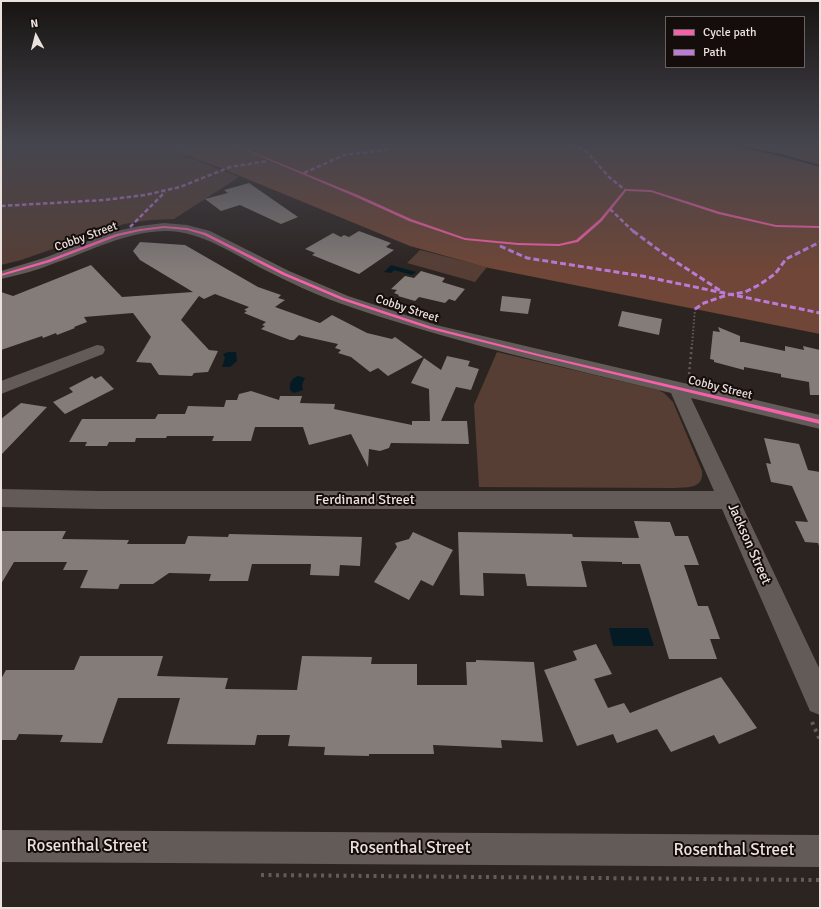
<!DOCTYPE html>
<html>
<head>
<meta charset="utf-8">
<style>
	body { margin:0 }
	#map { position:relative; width:821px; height:909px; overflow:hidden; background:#2c2421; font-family:Signika,sans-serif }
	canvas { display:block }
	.frame { position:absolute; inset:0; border:2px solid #ebe1dd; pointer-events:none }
	.legend { position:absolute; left:665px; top:16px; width:140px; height:52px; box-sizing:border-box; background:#140d0b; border:1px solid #6a625f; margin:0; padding:5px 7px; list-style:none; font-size:12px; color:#ebe1dd }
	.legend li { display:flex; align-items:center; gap:8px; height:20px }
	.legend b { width:20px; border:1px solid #6a625f }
	.north { position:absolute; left:16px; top:16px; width:40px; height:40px; -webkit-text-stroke:3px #140d0b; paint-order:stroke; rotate:353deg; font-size:11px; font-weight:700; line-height:16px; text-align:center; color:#ebe1dd }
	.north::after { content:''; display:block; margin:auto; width:14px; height:18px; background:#ebe1dd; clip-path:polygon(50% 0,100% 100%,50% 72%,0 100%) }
</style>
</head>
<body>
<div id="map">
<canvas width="821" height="909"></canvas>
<div class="frame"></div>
<ul class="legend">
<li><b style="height:5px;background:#f560ab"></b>Cycle path</li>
<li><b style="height:5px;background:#bd7bd9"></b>Path</li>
</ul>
<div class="north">N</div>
</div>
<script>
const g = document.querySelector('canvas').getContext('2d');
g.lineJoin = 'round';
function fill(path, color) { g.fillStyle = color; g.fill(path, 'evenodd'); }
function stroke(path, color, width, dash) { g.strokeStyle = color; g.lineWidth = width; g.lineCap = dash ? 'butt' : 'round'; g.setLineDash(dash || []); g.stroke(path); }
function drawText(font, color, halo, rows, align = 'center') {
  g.font = font + ' Signika,sans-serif'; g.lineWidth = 4; g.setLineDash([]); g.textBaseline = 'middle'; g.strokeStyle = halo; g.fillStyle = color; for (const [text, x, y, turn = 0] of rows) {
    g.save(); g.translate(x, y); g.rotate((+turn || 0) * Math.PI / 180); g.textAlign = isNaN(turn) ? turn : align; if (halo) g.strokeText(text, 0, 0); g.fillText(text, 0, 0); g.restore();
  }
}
const green = new Path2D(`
	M1 144H156L239 177 174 219 150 220 124 224 21 260 1 265Z
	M420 250 487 267 475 282 407 263Z
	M497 352 658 390 664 393 673 402 702 471C704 489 688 487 675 488L479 487 474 405Z`);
const forest = new Path2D(`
	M156 144H820V334L489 268 410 246 218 167Z`);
const water = new Path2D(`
	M391 265 416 272 412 275 394 270 391 273 384 272Z
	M228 352H236L237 361 230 367H222L225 358 223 354Z
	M299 376 305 378 302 385 303 390 294 393 290 390C289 383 292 377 299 376Z
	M609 628H648L654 646H613Z`);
const stream = new Path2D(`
	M726 144H731L781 154 820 165V167L780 156Z`);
const building = new Path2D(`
	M249 183 298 217 281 224 240 205 221 211 205 199 228 193 224 190Z
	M359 231 391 243 386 247 394 250 359 274 312 255 315 253 305 249 333 233 341 237 344 235 349 237Z
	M140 242 185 245 258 287 281 295 278 298 285 300 275 307 320 323 332 315 367 333 392 339 395 337 423 357 388 376 378 368 370 372 351 357 338 353 341 350 335 348 338 344 302 336 299 335 294 340H290L261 329 265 326 262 325 266 322 244 313 247 311 244 310 249 307 215 294 204 299 199 296 181 320 209 350 218 351 208 372 194 373 192 376 159 375 151 363 136 362 151 337 133 313 84 317 87 322 74 327 75 328 57 335 56 333 43 338 42 336 1 350V292L13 296 91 265 122 297 193 292 140 260 133 251Z
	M421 271 445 278 442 282 465 289 455 301 449 299 445 303 419 297 415 301 398 296 399 295 394 293 397 290 391 289 405 276 414 278Z
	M502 296 531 299 528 314 500 311Z
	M622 311 662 319 659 335 618 326Z
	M718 327 740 336V342H743L785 351V346L804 350 803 346 820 350V395H810L809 382 781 377V374L744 367V370L714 362V360L710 359 713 331 720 332Z
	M447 356 470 361 468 366 479 369 471 390 456 387 441 421H467L469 444 391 443 389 448 380 451 369 449 368 467 351 434 309 445 303 427H255L251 441H212L214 436H167L166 438H136L135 442H109L107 446H85L87 442H69L82 419H155L158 414H185L188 406 224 407 226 400H237L239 394 251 391 279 400 280 396H302L300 403 335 404 334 409 412 425V421H430L429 389 411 383 424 358 441 370Z
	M92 376 95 379 101 376 114 389 65 414 53 402 73 392 69 388Z
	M21 403 47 407 1 455V419Z
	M764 438 799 444 808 470 820 472V549L818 543 805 542 795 521 808 522 792 486 771 482 766 463 771 464Z
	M634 521 670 522 675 536H688L699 565H684L698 606H708L720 639H710L717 659H669L640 564H622V562L581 561 587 587 527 586 525 574 483 573 484 596 460 595 458 532 572 534 573 537 639 538Z
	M1 531H66L62 539 129 540 127 544H185L188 536 228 537 229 534 362 537 360 566 340 565 339 576 310 575 311 564H252L248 581H209L211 574 169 573 153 584H120L118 589 80 588 88 570H63L67 562H14L1 584Z
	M413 532 453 550 433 586 421 580 409 600 374 582 397 547 395 543 409 539Z
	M596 644 612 674 594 679 608 708 624 703 630 713 721 677 757 728 719 744 714 735 671 752 657 729 617 743 613 734 577 746 544 670 577 660 573 651Z
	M80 656H163L157 676 228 678 225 689 297 690 302 656 372 657 371 664H417V685H467L466 662H476V660L534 662 543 742 501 740 502 748 433 745 434 754H369V756L324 755 325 747 288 746 290 735H257L255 745 167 744 180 698H118L102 743 60 742 63 735 19 734 16 740H1V679L6 670H74Z`);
const pathFar2 = new Path2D(`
	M692 345 695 309`);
const pathFar1 = new Path2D(`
	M689 374 692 344`);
const path = new Path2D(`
	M812 722 820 740
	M261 875 820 880`);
const minor = new Path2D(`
	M164 223 187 225 210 231 289 271 348 296 436 325 820 415V429L691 398 820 670V715L810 711 722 509H100L1 507V489L100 491H714L671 393C560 366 447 341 339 303 314 294 289 282 265 270 233 254 200 230 164 231 125 232 91 251 55 263 38 270 19 275 1 279V271L44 258 112 232 140 226Z
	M97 345 103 346 105 350 103 354 1 394V381Z
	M1 830 820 835V867L1 862Z`);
const quietFar1 = new Path2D(`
	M572 144 587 152 609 177 625 190
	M304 173 344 155 385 150 391 144
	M1 206 104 200 145 195 180 187 230 167 267 161
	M610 209 634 232
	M130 227 165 192`);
const quiet = new Path2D(`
	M633 231 664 254 724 293
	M500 246 527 258 642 276 820 313
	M695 309 704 303 727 295 745 292 759 285 775 274 786 259 820 242`);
const cycleway = new Path2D(`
	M231 144H233L358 195 411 219 465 238 518 243 559 244 576 240 600 219 625 189 651 190 720 212 776 225 820 226V228L776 227 718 214 651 192 626 191 602 221 578 242 559 246 518 245 465 240 409 221 356 197Z
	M164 226 187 228 206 233 285 273 344 298 432 327 542 355 820 420V424L542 357 430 329 342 300 283 275 204 235 187 230 164 228 140 231 118 236 50 262 1 276V274L48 260 116 234 140 229Z`);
const farStreetnames = [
	["Cobby Street",86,237,-20],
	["Cobby Street",407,309,18],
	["Cobby Street",720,388,14]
];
const streetNames = [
	["Ferdinand Street",365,500],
	["Jackson Street",749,544,66]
];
const nearStreetnames = [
	["Rosenthal Street",87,847],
	["Rosenthal Street",410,849],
	["Rosenthal Street",734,851]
];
fill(green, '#563e35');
fill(forest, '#6f4637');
fill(water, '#041b26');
fill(stream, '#041b26');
fill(building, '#837c79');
stroke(pathFar2, '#625b59', 2, [1.5, 2]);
stroke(pathFar1, '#625b59', 2.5, [2, 3]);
stroke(path, '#625b59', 4, [3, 4.5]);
fill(minor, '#625b58');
stroke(quietFar1, '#bd7bd9', 2.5, [4.5, 2.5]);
stroke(quiet, '#bd7bd9', 3, [6, 3]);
fill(cycleway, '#f560ab');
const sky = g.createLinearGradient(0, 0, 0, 271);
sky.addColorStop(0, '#181412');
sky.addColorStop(0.53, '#45454e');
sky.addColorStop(1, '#45454e00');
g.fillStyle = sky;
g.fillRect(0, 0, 821, 271);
drawText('12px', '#ebe1dd', '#140d0b', farStreetnames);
drawText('14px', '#ebe1dd', '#140d0b', streetNames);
drawText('17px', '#ebe1dd', '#140d0b', nearStreetnames);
</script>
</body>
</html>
